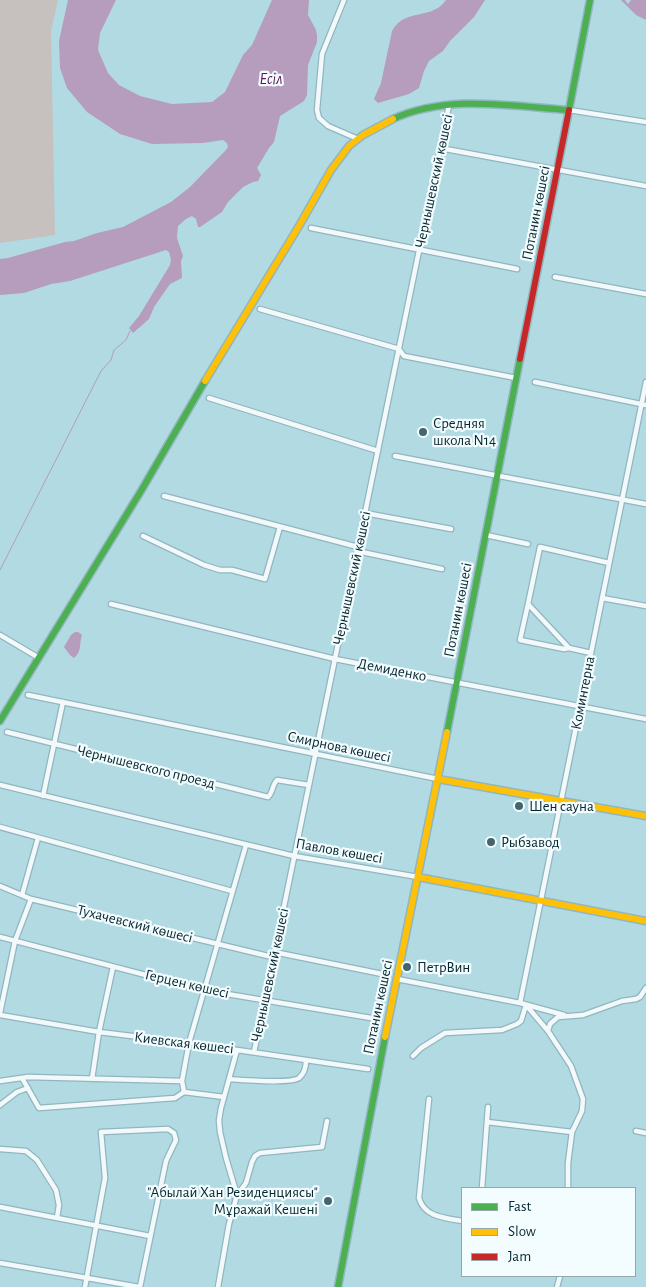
<!DOCTYPE html>
<html>
<head>
<meta charset="utf-8">
<style>
	body { margin:0 }
	#map { position:relative; width:646px; height:1287px; overflow:hidden; background:#b1dae3; font-family:"Alegreya Sans",sans-serif }
	canvas { display:block }
	.legend { position:absolute; left:461px; top:1187px; width:175px; height:90px; box-sizing:border-box; background:#f3fcfe; border:1px solid #94a7ab; margin:0; padding:6px 9px; list-style:none; font-size:15px; color:#06272e }
	.legend li { display:flex; align-items:center; gap:10px; height:25px }
	.legend b { width:25px; border:1px solid #94a7ab }
</style>
</head>
<body>
<div id="map">
<canvas width="646" height="1287"></canvas>
<ul class="legend">
<li><b style="height:6px;background:#4caf50"></b>Fast</li>
<li><b style="height:6px;background:#ffc107"></b>Slow</li>
<li><b style="height:6px;background:#c62828"></b>Jam</li>
</ul>
</div>
<script>
const g = document.querySelector('canvas').getContext('2d');
g.lineJoin = 'round';
function fill(path, color) { g.fillStyle = color; g.fill(path, 'evenodd'); }
function stroke(path, color, width, dash) { g.strokeStyle = color; g.lineWidth = width; g.lineCap = dash ? 'butt' : 'round'; g.setLineDash(dash || []); g.stroke(path); }
function drawText(font, color, halo, rows, align = 'center') {
  g.font = font + ' "Alegreya Sans",sans-serif'; g.lineWidth = 4.5; g.setLineDash([]); g.textBaseline = 'middle'; g.strokeStyle = halo; g.fillStyle = color; for (const [text, x, y, turn = 0] of rows) {
    g.save(); g.translate(x, y); g.rotate((+turn || 0) * Math.PI / 180); g.textAlign = isNaN(turn) ? turn : align; if (halo) g.strokeText(text, 0, 0); g.fillText(text, 0, 0); g.restore();
  }
}
const green = new Path2D(`
	M0 0H58L51 31 55 235 0 243Z`);
const water = new Path2D(`
	M68 0H116L100 33 98 50 108 73 119 85 140 96 172 104 212 102 225 92 243 55 252 45 272 0H309L308 15 316 30 317 36V42L308 65 307 95 304 101 280 116 274 142 269 148 257 168 261 175 258 181 253 182 243 187 228 202 222 212 200 227H198L196 219 192 216 186 219 178 226 177 238 183 256 181 261 182 278 170 284 154 307 149 319 133 333 129 328 139 316 170 265 171 260 169 252 166 250 70 281 51 284 24 293 0 295V259L8 258 65 242 74 241 97 233 123 227 171 202 190 187 225 151 228 147 227 143 223 140 203 143 152 144 120 134 87 112 67 88 60 68 59 41Z
	M446 0H485L474 17 450 41 443 51 429 61 424 71 419 88 409 94 378 103 374 99 381 83 392 31C405 7 432 21 446 0Z
	M621 0H625L628 4 631 0H646V20L636 15Z
	M75 632H78L82 635C79 643 82 652 74 658L70 655 64 647 71 635Z`);
const stream = new Path2D(`
	M0 570 101 371 111 360 114 350 126 340 130 331`);
const street = new Path2D(`
	M344 0 322 54 317 110 319 118 328 126 358 139
	M569 110 646 122
	M440 148 646 186
	M311 228 517 269
	M555 277 646 294
	M260 309 399 349 404 356 516 378
	M535 382 646 405
	M209 398 378 451
	M395 456 646 504
	M164 496 358 547
	M365 513 451 529
	M486 535 528 544
	M143 536 204 565 220 570H232L265 579 280 527
	M357 551 442 569
	M602 598 646 606
	M111 604 335 659 646 719
	M528 604 520 640 564 649 569 648
	M0 635 39 658
	M591 653 569 648 528 604 540 547 609 563
	M28 695 438 779
	M7 732 268 797C273 793 272 785 277 780L309 785
	M0 785 294 856 418 877
	M43 796 63 702
	M0 827 232 891
	M0 886 31 899 272 957
	M22 895 38 838
	M0 937 203 990 377 1019
	M274 952 387 975
	M397 979 520 1003 564 1015
	M520 1003 646 382
	M526 1005 548 1031 571 1066 583 1099 582 1111 572 1132 568 1163V1188
	M0 1013 15 941 31 899
	M0 1015 99 1032 189 1043 368 1069
	M548 1031 550 1024 558 1017 583 1015 622 1001 636 999 640 997 646 988
	M254 1052 449 105
	M413 1056 421 1048 445 1033 502 1030 517 1024 521 1021 526 1005
	M22 1078 39 1108 175 1098 184 1092 224 1097
	M92 1079 99 1032 113 967
	M229 1079C242 1080 290 1084 299 1078 305 1073 306 1066 306 1060
	M0 1081 28 1077 182 1081
	M184 1092 182 1081 189 1043 246 845
	M429 1099 419 1198C424 1217 445 1218 462 1221
	M0 1105 17 1092 28 1088
	M487 1122 572 1132
	M636 1131 646 1133
	M0 1149 26 1151 37 1160 56 1190 59 1205 57 1218
	M482 1188 488 1107
	M237 1195 246 1183 252 1162 255 1156 260 1153 322 1147 327 1121
	M0 1207 150 1236
	M0 1263 139 1287
	M85 1287 105 1178 101 1132 168 1129 174 1133 176 1140 166 1161 140 1287
	M218 1287 229 1224 237 1195 226 1158 220 1132 219 1120 221 1108 237 1050
	M557 1287 560 1276`);
const fast = new Path2D(`
	M393 119C448 94 510 106 569 110L590 0
	M0 721 141 491 205 381
	M447 732 520 359
	M338 1287 385 1037`);
const slow = new Path2D(`
	M205 381 299 226 331 170 349 146 363 135 393 119
	M438 779 646 816
	M418 877 646 921
	M385 1037 447 732`);
const jam = new Path2D(`
	M520 359 569 110`);
const markers = [
	[423,432,5,"#42666d"],
	[519,806,5,"#42666d"],
	[491,842,5,"#42666d"],
	[407,967,5,"#42666d"],
	[328,1201,5,"#42666d"]
];
const streetNames = [
	["Чернышевский көшесі",434,181,-78],
	["Потанин көшесі",536,213,-79],
	["Чернышевский көшесі",352,578,-78],
	["Потанин көшесі",458,610,-79],
	["Демиденко",392,670,11],
	["Коминтерна",583,693,-79],
	["Смирнова көшесі",339,747,12],
	["Чернышевского проезд",146,767,14],
	["Павлов көшесі",339,851,10],
	["Тухачевский көшесі",135,924,14],
	["Чернышевский көшесі",270,975,-78],
	["Герцен көшесі",187,984,13],
	["Потанин көшесі",378,1007,-78],
	["Киевская көшесі",184,1043,7]
];
const poiNames = [
	["Средняя",433,423],
	["школа N14",433,440],
	["Шен сауна",529,806],
	["Рыбзавод",501,842],
	["ПетрВин",417,967],
	["\"Абылай Хан Резиденциясы\"",318,1192,"right"],
	["Мұражай Кешені",318,1209,"right"]
];
const waterNames = [
	["Есіл",271,79]
];
fill(green, '#c6c0bf');
fill(water, '#b69cbd');
stroke(stream, '#b69cbd', 1);
stroke(street, '#91b6bf', 7);
stroke(fast, '#91b6bf', 9);
stroke(slow, '#91b6bf', 9);
stroke(jam, '#91b6bf', 9);
stroke(street, '#f3f9fb', 4.5);
stroke(fast, '#4caf50', 6);
stroke(slow, '#ffc107', 6);
stroke(jam, '#c62828', 6);
for (const [x, y, r, color] of markers) { const dot = new Path2D(); dot.arc(x, y, r, 0, 2 * Math.PI); g.fillStyle = color; g.fill(dot); stroke(dot, '#f3fcfe', 2); }
drawText('15px', '#06272e', '#f3fcfe', streetNames);
drawText('15px', '#06272e', '#f3fcfe', poiNames, 'left');
drawText('italic 16px', '#57144e', '#f3fcfe', waterNames);
</script>
</body>
</html>
